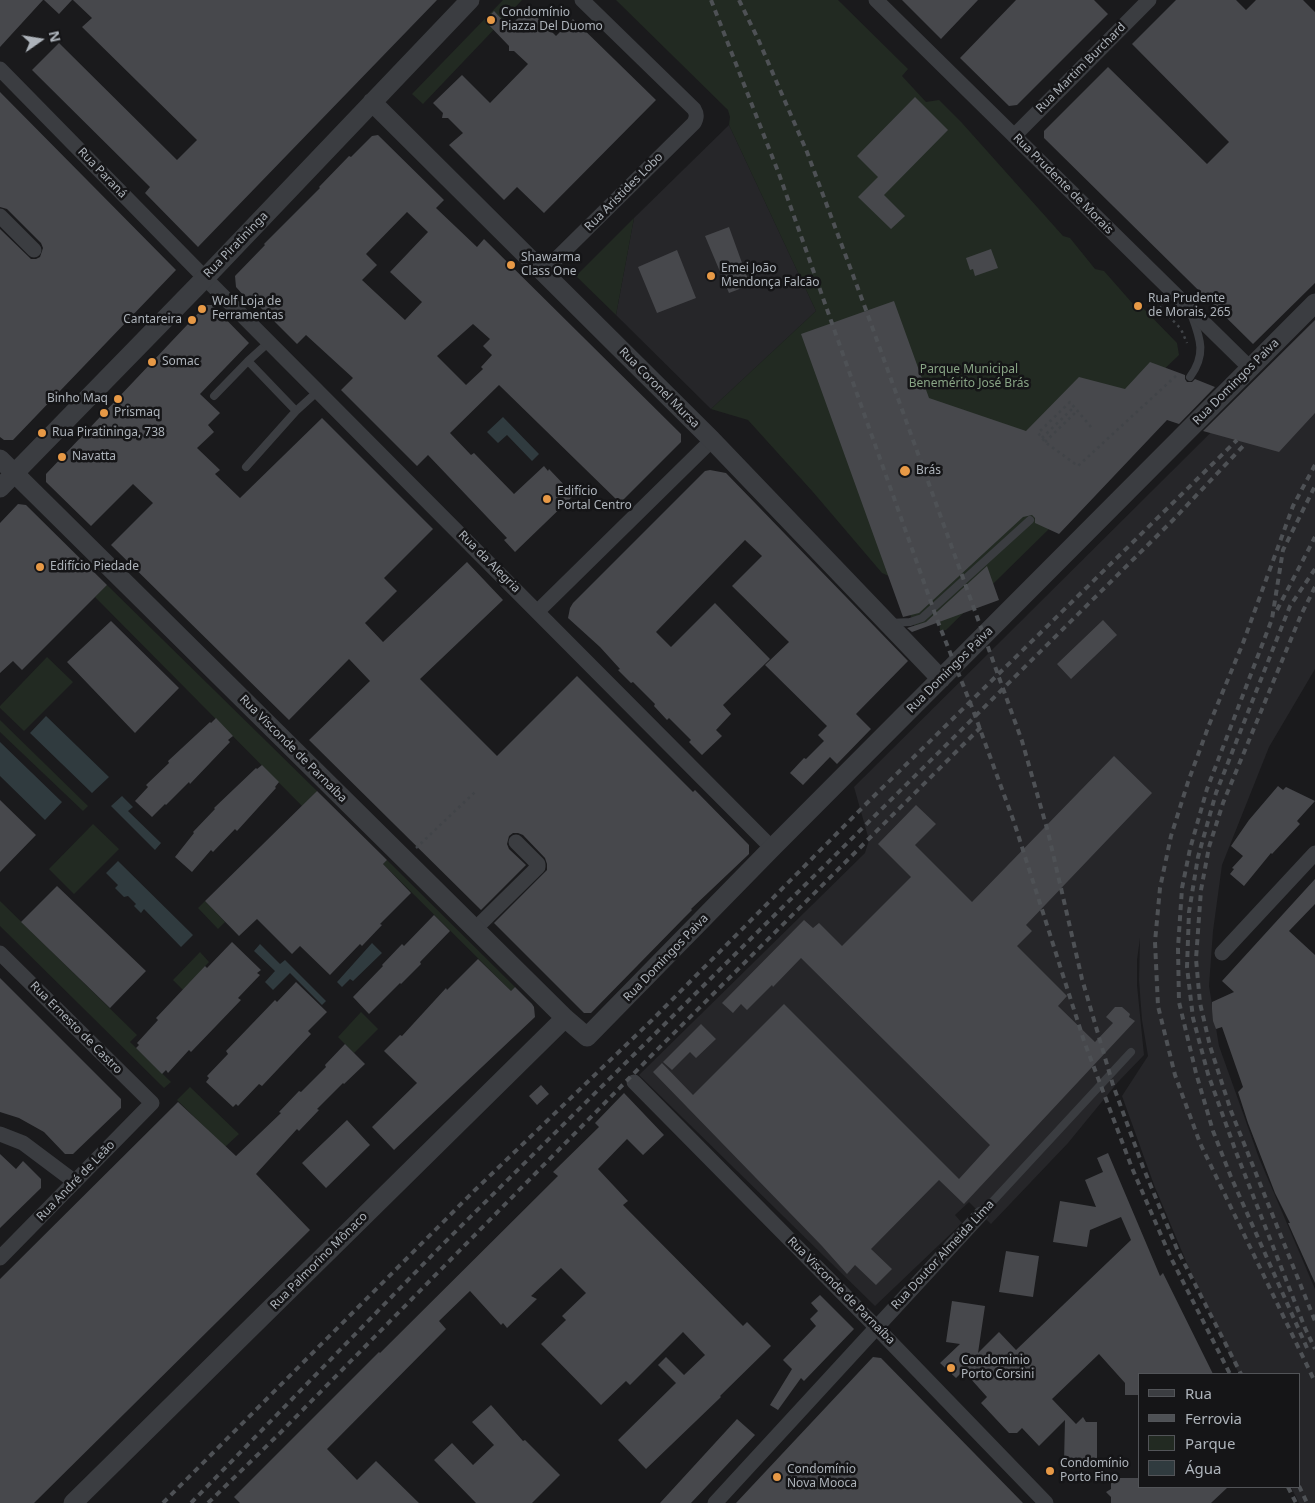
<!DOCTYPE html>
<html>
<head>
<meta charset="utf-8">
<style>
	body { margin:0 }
	#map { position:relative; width:1315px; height:1503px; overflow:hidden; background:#1a1a1c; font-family:"Noto Sans",sans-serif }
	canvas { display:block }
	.legend { position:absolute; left:1138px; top:1373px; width:162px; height:115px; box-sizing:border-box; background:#151517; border:1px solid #525458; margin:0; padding:6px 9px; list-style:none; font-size:15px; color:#adb3ba }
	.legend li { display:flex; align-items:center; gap:10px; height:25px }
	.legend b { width:25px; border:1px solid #525458 }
	.north { position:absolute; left:15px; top:15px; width:50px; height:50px; -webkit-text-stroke:4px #151517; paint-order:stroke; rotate:77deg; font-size:14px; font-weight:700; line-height:20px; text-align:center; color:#adb3ba }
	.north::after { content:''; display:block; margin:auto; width:18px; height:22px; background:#adb3ba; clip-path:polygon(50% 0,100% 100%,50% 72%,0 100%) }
</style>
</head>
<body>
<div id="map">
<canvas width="1315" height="1503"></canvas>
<ul class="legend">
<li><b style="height:6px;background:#3b3d41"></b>Rua</li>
<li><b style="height:6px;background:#4e5155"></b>Ferrovia</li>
<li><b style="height:14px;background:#222a22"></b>Parque</li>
<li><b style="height:14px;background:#303b3f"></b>Água</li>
</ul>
<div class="north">N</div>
</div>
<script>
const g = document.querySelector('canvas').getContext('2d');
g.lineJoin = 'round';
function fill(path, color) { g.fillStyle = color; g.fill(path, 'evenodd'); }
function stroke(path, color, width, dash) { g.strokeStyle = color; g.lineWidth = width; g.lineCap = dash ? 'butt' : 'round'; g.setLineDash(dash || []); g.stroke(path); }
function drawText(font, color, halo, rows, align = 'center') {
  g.font = font + ' "Noto Sans",sans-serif'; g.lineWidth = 5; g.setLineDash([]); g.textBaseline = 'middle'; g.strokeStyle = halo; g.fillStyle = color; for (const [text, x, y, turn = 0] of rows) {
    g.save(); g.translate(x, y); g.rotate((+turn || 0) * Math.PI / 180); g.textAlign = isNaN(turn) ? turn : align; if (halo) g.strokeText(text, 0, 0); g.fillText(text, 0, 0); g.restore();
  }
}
const built = new Path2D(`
	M729 125 816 311 711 409 616 315 634 218Z
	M1315 329V669L1269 747 1222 865 1213 931 1209 986 1219 1046 1259 1158 1315 1289V1503H1299L1291 1487H1299V1374H1239L1188 1266 1154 1185 1122 1096 1148 1056 1142 1020 1139 980 1140 938 1137 960V985L1144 1055 1118 1082 1068 1143 991 1224 969 1202 955 1215 962 1223 875 1306 639 1075 865 853 869 840 854 787Z`);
const green = new Path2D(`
	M503 0H522L423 104 412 94Z
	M616 0H838L908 69 902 76 926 102 939 100 962 123 1063 236 1070 238 1095 269 1104 271 1133 304 1140 305 1177 343 1179 355 1153 380 1050 528 946 630H940L939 620 915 628 898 580 882 573 813 492 748 420 711 409 816 311 729 125 730 117 728 110Z
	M634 218 616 315 576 276Z
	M107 585 317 791 302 806 95 597Z
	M47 657 73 682 24 731 0 708V706Z
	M0 720 88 806 83 811 0 732Z
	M93 824 119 849 74 894 49 869Z
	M387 860 515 987 511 991 383 864Z
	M0 901 137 1035 130 1042 171 1082 164 1088 0 926Z
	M205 901 225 922 218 929 198 908Z
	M200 952 209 962 183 990 173 980Z
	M361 1012 378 1029 354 1053 338 1037Z
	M190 1087 239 1134 225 1147 177 1100Z`);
const water = new Path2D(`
	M503 417 539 454 532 461 507 435 498 443 487 432Z
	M46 716 109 777 92 793 30 733Z
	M0 742 62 802 45 820 0 776Z
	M122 796 133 807 128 811 161 843 155 850 111 806Z
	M118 861 193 935 181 947 144 909 141 913 134 906 136 904 128 896 124 897 115 888 118 885 106 873Z
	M372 943 382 953 353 981 350 979 342 987 337 982Z
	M260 944 280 964 285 960 326 1001 322 1005 290 973 273 990 265 982 275 971 254 951Z`);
const building = new Path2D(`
	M0 0H43L0 47Z
	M44 0H72L59 14Z
	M73 0H437L198 247 145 193 150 187 32 70 59 43 177 160 197 140 82 27 92 18Z
	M902 0H978L941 39Z
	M1016 0H1094L1108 14 1017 105 1009 106 960 58Z
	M1176 0H1236L1246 10 1256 0H1303L1315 12V283L1253 344 1044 138V131L1108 67 1207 164 1229 142 1132 44Z
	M528 8 556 36 573 19 656 100 544 213 517 187 504 200 449 145 463 133 448 118H442L443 113 433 103 462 75 490 103 528 64 514 51H509V46L485 21 494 11 509 27Z
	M0 92 176 270 13 440H4L0 437V229L31 259H36L40 257 43 248 41 243 7 209 0 207Z
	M915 97 948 130 884 195 905 216 891 229 858 197 878 177 857 156Z
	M378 135 444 200 436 208 477 247 484 239 681 434V442L620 503 499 385 450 433 471 455 474 453 514 494 544 466 548 471 549 469 569 490 567 492 572 497 515 552 504 540 507 538 428 455 417 466 341 390 353 378 306 335 297 344 255 302 253 303 246 296 245 297 236 287 235 276 265 245 264 244 320 188 319 187 349 156 351 157 372 136ZM407 212 428 232 390 272 422 302 405 320 362 280 377 265 366 254ZM473 324 490 339 483 346 492 355 481 367 483 369 466 385 437 356Z
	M729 227 750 285 729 293 705 236Z
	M991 249 998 268 975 276 973 269 970 270 966 258Z
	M677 250 696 298 657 313 638 267Z
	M894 301 929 398 1026 431 1079 377 1125 389 1150 362 1185 375V379L1187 382H1192L1195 379 1215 387 1179 424 1167 420 1059 534 1035 523V518L1032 515 1023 517 919 613 903 617 801 334Z
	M206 305H212L249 343 200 394 220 413 208 425 214 432 197 448 220 470 215 474 240 498 322 418 433 529 384 578 397 591 365 623 383 642 467 562 503 600 420 679 497 756 577 676 693 792 695 790 749 845V854L691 909 692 910 684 918 591 1013H584L494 923 547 870V864L545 858 523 835 518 833H513L509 836 507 844 509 849 526 865 481 910 309 740 370 681 349 659 289 720 111 545 153 503 133 484 91 526 46 482V474Z
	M1315 320V413L1279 452 1203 431Z
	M710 470 726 473 908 661 856 714 871 729 837 764 830 757 803 785 790 773 804 758 806 759 824 741 818 735 827 726 765 665 789 642 732 586 762 556 745 540 656 632 671 647 715 603 770 659 723 705 731 714 716 730 722 736 702 755 689 742 691 740 669 718 667 720 654 706 655 704 633 682 631 683 618 670 620 669 600 647 568 618 570 608 573 603 705 471Z
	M18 504 26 505 107 585 22 670 13 661 0 673V523Z
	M987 566 999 600 912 632 907 628 926 622Z
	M1103 620 1117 635 1071 679 1057 664Z
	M111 621 179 688 135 733 67 662Z
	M216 718 233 736 228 740 230 742 190 784 189 782 166 805 165 804 152 817 135 801 148 787 146 785 169 763 168 761 210 722 211 723Z
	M1114 756 1152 793 1026 925 1032 931 1017 946 1067 996 1058 1006 1095 1042 1113 1023 1106 1017 1115 1007H1122L1130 1014 1129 1017 1135 1021 964 1204 939 1180 871 1249 892 1269 876 1285 855 1265 847 1274 822 1246 653 1072 662 1063 693 1095 784 1004 959 1179 990 1145 801 958 773 987 772 985 747 1010 741 1004 733 1013 722 1003 804 920 813 928 819 923 842 946 911 877 878 844 916 805 936 824 915 845 972 902Z
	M262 765 279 782 275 787 276 788 237 831 235 829 213 852 211 850 192 872 175 857 194 833 193 832 215 809 214 808 256 768 257 769Z
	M1278 786 1283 790 1286 787 1315 801 1297 821 1300 824 1272 854 1271 853 1244 886 1230 874 1234 869 1232 868 1243 856 1231 846 1249 820Z
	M317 791 387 860 383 864 411 893 380 924 382 925 362 946 360 944 330 975 300 946 292 954 257 919 239 936 205 901Z
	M0 800 36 835 0 872Z
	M1315 879V904L1289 931 1315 955V1283L1288 1223H1290L1275 1193 1248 1123 1238 1092 1243 1087 1222 1027 1216 1029 1213 1021 1212 1009V1002L1234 992 1222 981Z
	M57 886 146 971 110 1008 21 922Z
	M434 915 450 931 420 962 421 964 401 984 400 983 369 1014 353 997 383 966 382 965 402 944 404 946Z
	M232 942 261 970 257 973 260 975 238 998 241 1000 191 1052 189 1050 168 1073 166 1070 162 1074 136 1048 139 1045 137 1043 158 1020 156 1018 205 966 207 968Z
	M478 959 511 991 515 987 532 1004 534 1007 535 1017 394 1150 372 1127 417 1083 384 1051 400 1035 402 1036 446 988 447 990Z
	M0 978 121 1099V1108L73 1154H65L44 1132 19 1118 0 1112Z
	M296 982 327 1012 308 1031 311 1034 262 1086 259 1084 238 1106 236 1104 233 1107 206 1082 209 1078 207 1076 228 1054 226 1051 275 1000 277 1002Z
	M701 1024 716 1039 696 1058 690 1052 672 1070 663 1062Z
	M345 1044 365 1064 344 1084 343 1083 317 1109 319 1110 299 1131 297 1129 256 1174 310 1230 34 1503H0V1279L178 1102 236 1156 281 1113 279 1112 299 1091 301 1092 326 1067 325 1065Z
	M541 1085 549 1094 537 1105 529 1096Z
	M624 1093 664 1135 643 1155 627 1139 598 1169 628 1201 623 1205 743 1326 747 1322 771 1346 720 1396 721 1397 646 1469 618 1440 676 1383 658 1365 666 1357 684 1375 705 1355 683 1332 630 1385 626 1381 601 1405 541 1344 566 1320 562 1316 586 1293 561 1268 531 1296 537 1299 507 1328 503 1323 501 1325 470 1291 439 1321 446 1329 327 1449 357 1480 376 1461 419 1503H240L234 1497 379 1352 380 1353 558 1176 553 1172 599 1127 595 1123Z
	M347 1120 370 1145 326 1188 302 1163Z
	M1108 1153 1160 1276 1163 1273 1213 1374H1139V1395H1125V1383L1099 1354 1052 1399 1076 1424 1083 1417 1086 1422H1097V1462H1064L1065 1420 1039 1446 1022 1428 1017 1433H1009L981 1403 987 1397 970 1378 963 1371 956 1378 940 1363 960 1344 946 1342 952 1301 985 1306 978 1353 999 1332 1016 1350 1131 1240 1121 1217 1090 1230 1087 1247 1053 1242 1060 1201 1096 1207 1085 1180 1103 1172 1097 1158Z
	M0 1154 16 1169 23 1161 41 1179V1188L0 1228Z
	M1006 1251 1039 1256 1033 1297 999 1292Z
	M820 1295 854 1329 804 1381 801 1378 778 1410 770 1405 792 1369 783 1360 816 1326 810 1319 818 1311 811 1303Z
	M873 1357 881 1358 1023 1503H736Z
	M491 1405 523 1441 525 1440 560 1475 532 1503H476L434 1460 452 1443 473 1465 494 1445 472 1422Z
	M737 1419 755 1435 691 1503H660Z
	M1111 1478H1139V1487H1228L1211 1503H1111V1497L1106 1492 1111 1489Z`);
const path = new Path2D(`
	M1163 302 1159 306 1181 329 1187 343
	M1091 427 1070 402 1038 433 1045 442 1078 466 1178 374
	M1042 438 1074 407
	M1045 442 1077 411
	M416 848 475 792`);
const service = new Path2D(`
	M248 361 269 342
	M1190 377C1206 355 1201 340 1192 316
	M214 396 248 361 296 411 246 467
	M296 411 318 391
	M890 623 910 622 922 618 1030 520
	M981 1214 1131 1052`);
const minor = new Path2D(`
	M876 0 1250 368
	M0 69 205 278 772 848
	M1014 136 1149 0
	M0 216 34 250
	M542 273 694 123C697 117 697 114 694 109L582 0
	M538 611 712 440
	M475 929 538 867V864L516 842
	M0 953 152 1103 0 1258
	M1222 953 1315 853
	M634 1082 876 1327 1046 1503
	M0 1134 23 1143 75 1182
	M715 1503 981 1214`);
const tertiary = new Path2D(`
	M372 102 712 440 941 679
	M0 459 565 1018 587 1037 772 848 1315 303
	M0 488 205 278 470 0
	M73 1503 565 1018`);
const rail = new Path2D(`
	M711 0 779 174 938 622 973 710 1014 822 1084 1041 1132 1168 1171 1258 1230 1374
	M739 0 758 39 807 152 866 310 1022 741 1048 832 1082 979 1113 1085 1143 1167 1177 1249 1241 1374
	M1315 465 1293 506 1243 643 1209 725 1188 782 1171 836 1160 888 1155 942 1158 1006 1175 1075 1200 1143 1315 1382
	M1315 569 1290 606 1216 793 1198 857 1189 912 1187 967 1193 1018 1208 1074 1236 1152 1305 1328 1315 1349
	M1315 587 1301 615 1223 803 1209 847 1201 890 1196 959 1200 1003 1210 1046 1231 1111 1315 1321
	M1277 610 1315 537
	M1307 1348 1231 1177 1213 1131 1196 1073 1179 1002 1178 948 1182 888 1190 849 1207 789 1272 619 1283 550 1315 486
	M1299 1486 1307 1503
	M1288 1487 1296 1503
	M163 1503 475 1190 652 1020 871 799 1237 440
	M191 1503 442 1245 1173 520 1246 443
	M208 1503 279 1434 653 1054 984 724`);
const markers = [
	[491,20,5,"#e79946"],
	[511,265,5,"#e79946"],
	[711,276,5,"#e79946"],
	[1138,306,5,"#e79946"],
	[202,309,5,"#e79946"],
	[192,320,5,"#e79946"],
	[152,362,5,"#e79946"],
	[118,399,5,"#e79946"],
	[104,413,5,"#e79946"],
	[42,433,5,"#e79946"],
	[62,457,5,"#e79946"],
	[905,471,6,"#e79946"],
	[547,499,5,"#e79946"],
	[40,567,5,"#e79946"],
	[951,1368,5,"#e79946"],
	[1050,1471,5,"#e79946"],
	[777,1477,5,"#e79946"]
];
const poiNames = [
	["Condomínio",501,13],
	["Piazza Del Duomo",501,27],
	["Shawarma",521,258],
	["Class One",521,272],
	["Emei João",721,269],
	["Mendonça Falcão",721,283],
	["Rua Prudente",1148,299],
	["de Morais, 265",1148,313],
	["Wolf Loja de",212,302],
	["Ferramentas",212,316],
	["Cantareira",182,320,"right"],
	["Somac",162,362],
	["Binho Maq",108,399,"right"],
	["Prismaq",114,413],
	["Rua Piratininga, 738",52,433],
	["Navatta",72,457],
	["Brás",916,471],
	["Edifício",557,492],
	["Portal Centro",557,506],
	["Edifício Piedade",50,567],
	["Condominio",961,1361],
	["Porto Corsini",961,1375],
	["Condomínio",1060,1464],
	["Porto Fino",1060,1478],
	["Condomínio",787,1470],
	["Nova Mooca",787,1484]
];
const streetNames = [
	["Rua Martim Burchard",1081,68,-45],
	["Rua Paraná",102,173,46],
	["Rua Prudente de Morais",1063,184,45],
	["Rua Aristides Lobo",624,192,-45],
	["Rua Piratininga",236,245,-46],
	["Rua Domingos Paiva",1236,382,-45],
	["Rua Coronel Mursa",659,388,45],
	["Rua da Alegria",489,562,45],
	["Rua Domingos Paiva",950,670,-45],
	["Rua Visconde de Parnaíba",293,749,45],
	["Rua Domingos Paiva",666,958,-46],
	["Rua Ernesto de Castro",76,1028,45],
	["Rua André de Leão",76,1181,-46],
	["Rua Doutor Almeida Lima",943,1255,-47],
	["Rua Palmorino Mônaco",319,1261,-45],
	["Rua Visconde de Parnaíba",841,1291,45]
];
const parkNames = [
	["Parque Municipal",969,370],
	["Benemérito José Brás",969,384]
];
fill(built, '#262629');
fill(green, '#222a22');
fill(water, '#303b3f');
fill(building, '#47484c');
stroke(path, '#414448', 2.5, [2.5, 4]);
stroke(service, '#3b3d41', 8);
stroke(minor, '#3b3d41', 15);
stroke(tertiary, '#3b3d41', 19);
stroke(rail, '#4e5155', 4, [6, 5]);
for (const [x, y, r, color] of markers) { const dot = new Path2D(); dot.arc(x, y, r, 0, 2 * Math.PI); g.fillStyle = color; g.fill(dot); stroke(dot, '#151517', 2); }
drawText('12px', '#adb3ba', '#151517', poiNames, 'left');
drawText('12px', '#adb3ba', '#151517', streetNames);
drawText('12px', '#88a485', '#151517', parkNames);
</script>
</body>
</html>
